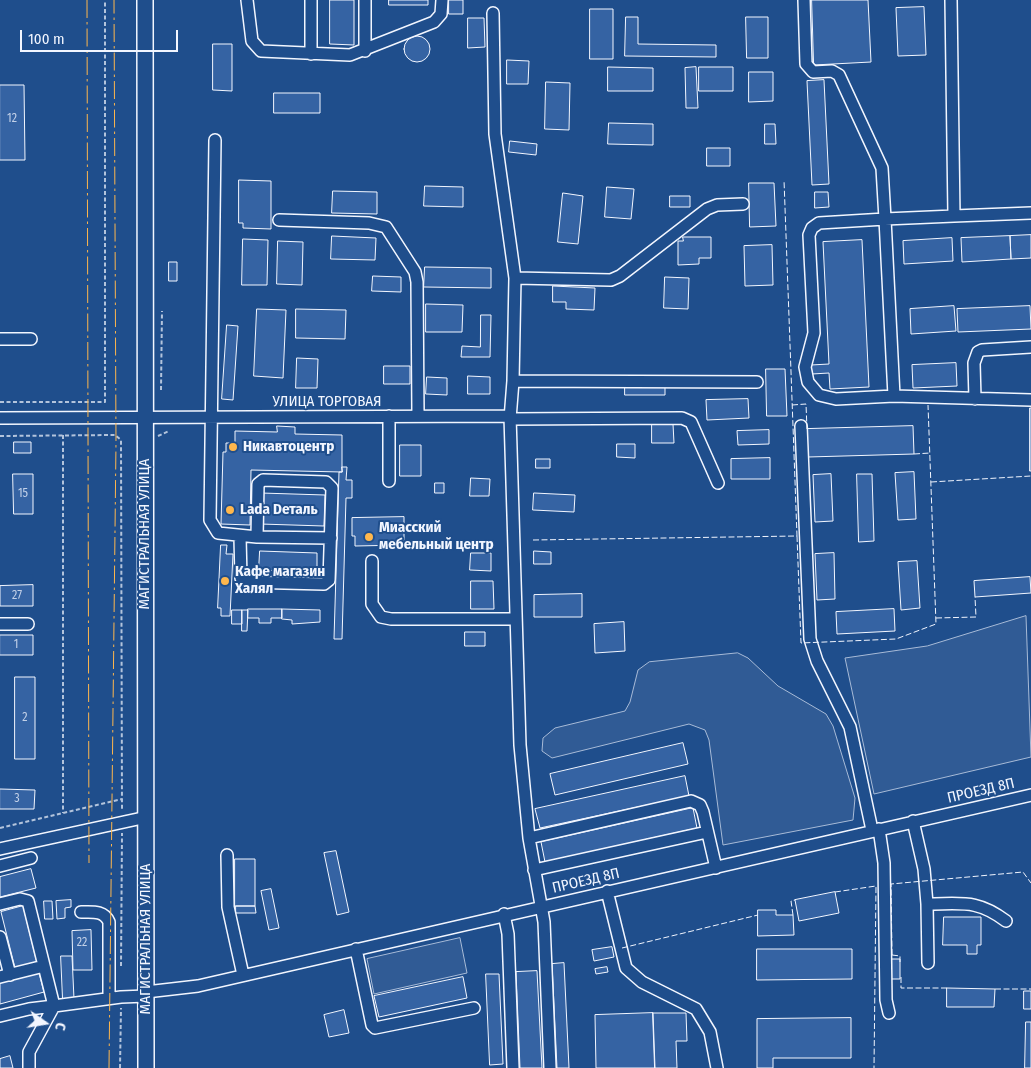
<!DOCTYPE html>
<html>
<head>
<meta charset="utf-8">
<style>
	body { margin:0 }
	#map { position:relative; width:1031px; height:1068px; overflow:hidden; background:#1f4e8c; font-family:"Fira Sans Condensed",sans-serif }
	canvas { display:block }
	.north { position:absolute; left:20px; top:998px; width:50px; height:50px; -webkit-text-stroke:4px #1f4e8c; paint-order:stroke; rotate:103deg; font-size:14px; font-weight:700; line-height:20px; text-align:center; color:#f2f6ff }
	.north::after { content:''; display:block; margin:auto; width:18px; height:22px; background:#f2f6ff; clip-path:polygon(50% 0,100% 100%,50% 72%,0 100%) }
	.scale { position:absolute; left:20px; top:30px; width:158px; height:22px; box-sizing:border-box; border:2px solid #f2f6ff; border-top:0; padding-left:6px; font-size:15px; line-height:18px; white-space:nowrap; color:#f2f6ff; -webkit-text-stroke:4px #1f4e8c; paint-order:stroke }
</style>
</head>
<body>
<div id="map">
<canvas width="1031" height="1068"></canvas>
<div class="north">С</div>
<div class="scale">100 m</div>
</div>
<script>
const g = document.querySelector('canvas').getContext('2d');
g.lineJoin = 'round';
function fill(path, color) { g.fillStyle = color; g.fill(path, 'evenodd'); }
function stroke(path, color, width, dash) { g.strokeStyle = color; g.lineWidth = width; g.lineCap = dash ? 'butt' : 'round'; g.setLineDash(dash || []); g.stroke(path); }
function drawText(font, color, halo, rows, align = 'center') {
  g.font = font + ' "Fira Sans Condensed",sans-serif'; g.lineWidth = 4; g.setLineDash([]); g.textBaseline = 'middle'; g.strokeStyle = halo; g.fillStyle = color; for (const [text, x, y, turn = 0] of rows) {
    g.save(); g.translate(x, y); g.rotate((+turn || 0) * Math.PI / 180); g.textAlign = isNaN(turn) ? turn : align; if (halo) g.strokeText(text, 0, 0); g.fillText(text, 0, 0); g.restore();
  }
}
const built = new Path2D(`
	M1026 616 1031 757 874 794 845 658 927 646Z
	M738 653 748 658 778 686 826 714 833 726 855 798 853 820 723 845 709 740 705 730 689 724 552 758 542 751 543 738 555 728 625 711 630 702 638 670 649 662Z
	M460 938 467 973 374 994 367 959Z`);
const building = new Path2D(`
	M330 0H354V45L330 44Z
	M389 0H428V5H389Z
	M449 0H463V14H449Z
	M812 0H868L871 62 814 65Z
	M924 7 926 55 898 56 896 8Z
	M590 9H613V59H590Z
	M626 17H638V44L716 45V57L625 56Z
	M746 17H768V58H747Z
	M468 18H484L485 47 468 48Z
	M404 49a13 13 0 1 1 26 0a13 13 0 1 1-26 0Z
	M213 44H232V91L213 90Z
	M507 60 529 61 528 84H507Z
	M608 67 653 68V91H608Z
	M696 67 698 108H686L685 68Z
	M699 67H733V91H699Z
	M749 72H773V101L749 102Z
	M824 80 829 184 812 185 807 81Z
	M546 82 570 83 569 130 545 129Z
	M0 85H24L25 160H0Z
	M274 93H320V113H274Z
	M609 123 653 124V145L608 144Z
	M765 124H775L776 144H765Z
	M510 141 537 144 536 155 509 152Z
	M707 148H730V166H707Z
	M239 180 271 181V229L243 228V223H239Z
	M749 183H774L776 226 750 227Z
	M425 186 463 187V207L424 206Z
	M607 187 634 189 631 219 605 217Z
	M333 191 377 192V214L332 213Z
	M815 192H828L829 207 815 208Z
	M563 193 583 196 578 244 558 242Z
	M670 196H690V207H670Z
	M1031 235V258L1011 259 1010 236Z
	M332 236 376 238 375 260 331 259Z
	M1010 236 1011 259 962 262 961 238Z
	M683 237H711V258H699V264L678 265V241H683Z
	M952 238 953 261 904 264 903 241Z
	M243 239 268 240 267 285H242Z
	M862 240 869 387 830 389 829 373 812 374 811 365 829 364 823 242Z
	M278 241 303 242 302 285 277 284Z
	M772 245 773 285 745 286 744 246Z
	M169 262H177V281H169Z
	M425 267 491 268V288L424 287Z
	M373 276 401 277V292L372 291Z
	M665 277 689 278 688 309 664 308Z
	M553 286 595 288 594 310 566 309V302H553Z
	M426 304 463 305 462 332H426Z
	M954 306 956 331 911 334 910 309Z
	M1030 306 1031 329 958 332 957 309Z
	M257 309 286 310 283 378 254 376Z
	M296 309 346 310 345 339 296 338Z
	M481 315H491L490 357H461L462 346 480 347Z
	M227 325 238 326 233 400 222 399Z
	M297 358 318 359 317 388H296Z
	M956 363 957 386 913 388 912 365Z
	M384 366H410V384H384Z
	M766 369H785L787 416H767Z
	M468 376 490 377V394H468Z
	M427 377 447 378V395L426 394Z
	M625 384H665V395H625Z
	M748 399 749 418 707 420 706 400Z
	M1030 408H1031V471H1030Z
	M652 424H673L674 443H652Z
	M277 426 295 427V434L342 435V472L251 470 250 525 221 524 223 452H226V443H235V431L277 432Z
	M913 426 914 454 808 457 807 429Z
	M769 430V444L738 445 737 431Z
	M14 442H31V453H14Z
	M617 444H635V458L617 457Z
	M400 445H421V476H400Z
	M770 458V479H731V459Z
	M536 459H550V468H536Z
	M342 467H347L346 480H352V498H346L342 639H334L339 472H342Z
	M914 472 916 519 898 520 895 473Z
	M13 474H33V514H14Z
	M831 474 833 521 815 522 813 475Z
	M857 474H872L874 541 859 542Z
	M471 478 490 479 489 496H470Z
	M435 483H444V493H435Z
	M261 493 325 495 324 526 260 524Z
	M534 493 575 495 574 512 533 510Z
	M404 517V545L355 546V536H352V518Z
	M221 545H227L226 554H233L230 616H221V608H218Z
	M260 551 317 553V572L259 570Z
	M534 551 551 552V564H534Z
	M471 553H491V571L470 570Z
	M834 553 835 599 817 600 815 554Z
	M917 561 920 608 901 610 898 562Z
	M1030 577 1031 593 975 597 974 581Z
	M471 581H493L494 609H471Z
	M33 585V606H0V586Z
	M582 594V617H534V595Z
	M248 609H282V618H271V623H259V618H248Z
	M282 609 320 610V622L292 624V620L282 619Z
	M894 609 895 631 837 634 836 612Z
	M232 610H242V624H232Z
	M242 610H248L247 631H242Z
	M624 622 625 651 595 653 594 624Z
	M465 632H485V646H465Z
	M0 635H33V655H0Z
	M15 677H35V759H15Z
	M683 743 688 764 555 795 550 774Z
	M685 776 689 796 540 828 535 809Z
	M0 789 35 790 34 809H0Z
	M693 808 697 828 545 862 541 842Z
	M336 851 349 912 337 915 324 853Z
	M235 859H255V906H235Z
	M31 869 36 888 0 897V877Z
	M271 889 279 928 269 930 261 891Z
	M835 892 839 913 799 921 795 900Z
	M71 900V907L65 908V918L57 919 56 901Z
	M44 901H52L53 919H45Z
	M23 906 37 963 15 968 1 912Z
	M236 906H255L256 913H236Z
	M758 910H776V915H793L794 935 758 936Z
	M944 917H981V945H977V954H967V945H943Z
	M91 930 92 970H73L72 931Z
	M612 947 614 957 594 961 592 950Z
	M757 949H852V979L757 980Z
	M61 956H72L74 999 63 1000Z
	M892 959H900V979H892Z
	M564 963 569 1068H557L552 964Z
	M607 967 608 972 596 974 595 969Z
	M537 971 542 1068H520L516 972Z
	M39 973 44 992 0 1004V983Z
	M486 974H499L503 1064 490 1065Z
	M463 977 467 998 379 1017 374 996Z
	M947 988 995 989 994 1007H947Z
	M1024 991H1031V1009H1024Z
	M344 1010 349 1033 329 1037 324 1015Z
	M653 1013 655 1068H596L595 1015Z
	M653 1013H686L687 1041H676L677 1068H655Z
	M851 1018V1058H773V1068H757V1019Z
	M1026 1022H1031V1068H1025Z
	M10 1056 13 1068H0V1059Z`);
const path = new Path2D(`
	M161 390 162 311
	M0 402H105V0
	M63 435V813
	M0 436 115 435 121 440 122 811
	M158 436 169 431
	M0 828 122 799
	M121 966 122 833
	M120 1068 121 1008`);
const minor = new Path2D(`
	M247 0 252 41 261 51 350 55 434 22 441 14 442 0
	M311 0V54
	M804 0 806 64 813 72 832 71 839 75 882 168 885 219 954 216
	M951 0 954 216 1031 213
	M493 13 495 134 515 278 513 381 510 419 682 418 691 422 718 483
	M365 51V0
	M215 140 210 520 218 533 257 537 258 484 263 480 326 482 332 488 329 580 324 584 245 582 241 578 240 537
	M279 220 369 223 386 227 415 272 417 282 418 416
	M515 278 611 280 620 276 707 209 717 205 743 204
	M0 339H31
	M513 381 757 382
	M894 396 885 219 819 223 812 228 809 235 814 333 805 367 808 382 819 395 836 399 894 396 1031 400
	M975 399 974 363 978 352 982 350 1031 347
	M0 418 510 416 520 745 529 838 544 922 550 1068
	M801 426 810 639 817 661 850 727 872 830
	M389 481V416
	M257 537 331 538
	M372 561V604L381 617 391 619H515
	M0 624H28
	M913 821 924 869 927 904C962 904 977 899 1006 921
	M879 829 884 863 886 1000 889 1013
	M529 838 691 801 700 805 703 812 716 868
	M0 849 147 817
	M227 855 228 907 243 975
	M0 866 31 858
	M534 870 707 832
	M607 891 626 968 642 982 696 1009 710 1032 717 1068
	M0 904 20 899 28 901 54 1006 29 1009 0 1016
	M927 904 928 963
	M81 912C92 912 104 910 109 922V998
	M504 914 508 934 513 1068
	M0 937 10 975
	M356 949 372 1025 375 1028 474 1008
	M0 977 44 966
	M146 992 198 986 1031 795
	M29 1068V1052L54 1006 121 997 146 996`);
const major = new Path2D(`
	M145 0 146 1068`);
const fence = new Path2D(`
	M792 405 806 404 807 429
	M914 454 930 453
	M931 482 1031 476
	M797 536 801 643 896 639 936 624 928 405
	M533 540 797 536 784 180
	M936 618 976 617 975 597
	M835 892 876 886 874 1068
	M793 915 791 901 795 900
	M622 948 758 915
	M892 955 891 884 1023 872 1031 883
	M892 955 900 956V962
	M901 977V988H947
	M995 989H1031`);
const power = new Path2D(`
	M87 0 89 863
	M109 1068 116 442 114 0`);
const markers = [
	[233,447,5,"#ffb74d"],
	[230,510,5,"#ffb74d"],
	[369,537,5,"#ffb74d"],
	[225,581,5,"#ffb74d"]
];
const numberNames = [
	["12",12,119],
	["15",23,494],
	["27",17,596],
	["1",16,645],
	["2",25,718],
	["3",17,799],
	["22",82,943]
];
const streetNames = [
	["УЛИЦА ТОРГОВАЯ",327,402],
	["МАГИСТРАЛЬНАЯ УЛИЦА",145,534,-90],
	["ПРОЕЗД 8П",981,791,-13],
	["ПРОЕЗД 8П",586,881,-13],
	["МАГИСТРАЛЬНАЯ УЛИЦА",146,939,-90]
];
const poiNames = [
	["Никавтоцентр",243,447],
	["Lada Dеталь",240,510],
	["Миасский",379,528],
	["мебельный центр",379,545],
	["Кафе магазин",235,572],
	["Халял",235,589]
];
fill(built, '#305b95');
stroke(built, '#a8bbd7', 1);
fill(building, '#3563a3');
stroke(building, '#f2f6ff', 1);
stroke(minor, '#f2f6ff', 14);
stroke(major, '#f2f6ff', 18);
stroke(path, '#b3c4dc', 2, [4, 2.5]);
stroke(minor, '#1f4e8c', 11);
stroke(major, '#1f4e8c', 15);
stroke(fence, '#f2f6ff', 1, [6, 2.5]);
stroke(power, '#ffb74d', 1, [18, 4, 2.5, 4]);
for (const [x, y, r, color] of markers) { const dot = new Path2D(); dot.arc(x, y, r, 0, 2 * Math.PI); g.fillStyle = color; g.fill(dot); stroke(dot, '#1f4e8c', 2); }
drawText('12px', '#c3d1e8', null, numberNames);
drawText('15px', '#f2f6ff', '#1f4e8c', streetNames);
drawText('bold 15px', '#f2f6ff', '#1f4e8c', poiNames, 'left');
</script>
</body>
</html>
